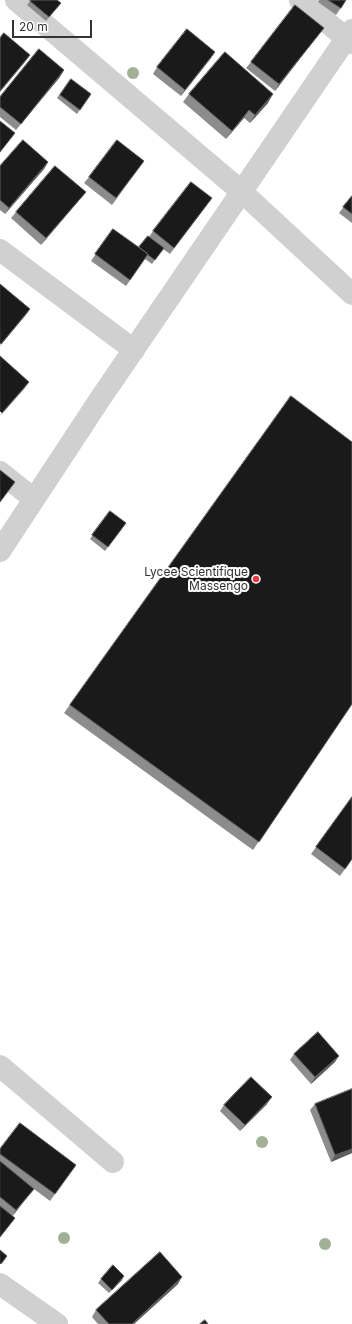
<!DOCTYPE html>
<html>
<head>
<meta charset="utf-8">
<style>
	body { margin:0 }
	#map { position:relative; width:352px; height:1324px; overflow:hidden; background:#fff; font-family:Inter,sans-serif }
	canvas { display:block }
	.scale { position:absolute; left:12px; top:20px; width:80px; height:18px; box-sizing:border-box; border:2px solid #333; border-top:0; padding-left:5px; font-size:12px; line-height:14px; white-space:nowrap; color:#333; -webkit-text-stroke:3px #fff; paint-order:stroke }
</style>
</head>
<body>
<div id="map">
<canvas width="352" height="1324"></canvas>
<div class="scale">20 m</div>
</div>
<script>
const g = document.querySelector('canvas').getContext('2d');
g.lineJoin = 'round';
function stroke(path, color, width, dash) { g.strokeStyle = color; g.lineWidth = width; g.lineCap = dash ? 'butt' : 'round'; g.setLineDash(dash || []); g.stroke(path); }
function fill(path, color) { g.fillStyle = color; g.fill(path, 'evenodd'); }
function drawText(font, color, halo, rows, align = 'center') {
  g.font = font + ' Inter,sans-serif'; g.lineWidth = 4; g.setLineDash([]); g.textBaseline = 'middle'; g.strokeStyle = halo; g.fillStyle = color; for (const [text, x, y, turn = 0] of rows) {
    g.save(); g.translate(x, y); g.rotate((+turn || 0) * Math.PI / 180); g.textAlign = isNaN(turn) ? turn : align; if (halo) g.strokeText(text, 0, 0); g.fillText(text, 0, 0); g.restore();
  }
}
const minor = new Path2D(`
	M16 0 242 192 352 294
	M300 0 352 43
	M0 250 134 350
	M0 472 34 499
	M0 551 100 399 352 30
	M0 1066 113 1162
	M0 1284 57 1324`);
const trees = [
	[133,73],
	[262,1142],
	[64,1238],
	[325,1244]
];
const wall = new Path2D(`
	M31 0 61 3 46 21 27 5Z
	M319 0H346L336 15 318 2Z
	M319 34 275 91 246 68 251 62Z
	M211 58 181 96 153 74 157 67Z
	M60 77 16 130 0 117V97Z
	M71 79 91 94 77 114 57 98Z
	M189 94 268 103 250 123 244 118 226 139 183 102Z
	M144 161 112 205 84 183 89 177Z
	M48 162 44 169 5 214 0 210V166Z
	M86 192 81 198 41 245 11 218 16 212Z
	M352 196V223L339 213Z
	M212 198 170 254 163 249 152 264 145 259 126 286 91 261 113 229 139 247 149 237 153 231Z
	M291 396 352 704 253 850 64 713Z
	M110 511 126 523 105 551 90 539Z
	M352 797V859L340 876 311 854Z
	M294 1054 335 1062 311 1084 290 1060Z
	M267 1104 240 1131 220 1111 224 1105Z
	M315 1104 352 1153 331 1162 310 1110Z
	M0 1149 76 1165 50 1201 34 1189 12 1216 15 1218 0 1237Z
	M101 1279 122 1280 109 1293 98 1283Z
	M178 1284 134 1324H98L92 1317 96 1310Z`);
const shadedWall = new Path2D(`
	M324 28 319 34 275 91 279 84Z
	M215 52 211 58 181 96 185 90Z
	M30 55 25 62 0 92V91Z
	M64 70 60 77 16 130 21 124Z
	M273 94 268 103 250 123 255 115Z
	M249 110 244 118 226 139 232 131Z
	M48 162 44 169 5 214 9 208Z
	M86 192 81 198 41 245 46 238Z
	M30 309 25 316 0 346 1 344Z
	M29 382 24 389 0 416 2 413Z
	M339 1056 335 1062 311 1084 315 1077Z
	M272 1097 267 1104 240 1131 245 1125Z
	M352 1149V1153L331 1162 335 1155Z
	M34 1189 29 1195 12 1217 16 1210Z
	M124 1276 122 1280 109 1293 112 1290Z
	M182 1277 178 1284 134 1324H132Z`);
const building = new Path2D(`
	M31 0H57L61 3 49 17 30 1Z
	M328 0H346L341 8Z
	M295 5 324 28 279 84 251 62Z
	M187 29 215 52 185 90 157 67Z
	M4 33 30 55 0 91V38Z
	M39 49 64 70 21 124 0 107V97Z
	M225 52 273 94 255 115 249 110 232 131 189 94Z
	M71 79 91 94 80 110 60 95Z
	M0 121 15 133 0 152Z
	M23 140 48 162 9 208 0 200V166Z
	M117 140 144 161 116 198 89 177Z
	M55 166 86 192 46 238 16 212Z
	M191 182 212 198 174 248 153 231Z
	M352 196V214L343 207Z
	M113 229 148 254 130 280 95 254Z
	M148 236 164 248 155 260 148 255V254L139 247Z
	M0 284 30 309 1 344 0 343Z
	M0 356 29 382 2 413 0 411Z
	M291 396 352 442V704L259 842 70 705Z
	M0 470 15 482 0 502Z
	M110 511 126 523 108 547 92 535Z
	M352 797V859L345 869 316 847Z
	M318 1032 339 1056 315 1077 294 1054Z
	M251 1077 272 1097 245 1125 224 1105Z
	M352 1089V1149L335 1155 315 1104Z
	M20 1123 76 1165 55 1194 0 1154V1149Z
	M0 1161 34 1189 16 1210 0 1197Z
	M0 1206 15 1218 0 1237Z
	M0 1250 7 1256 1 1264 0 1263Z
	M160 1252 182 1277 132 1324H109L96 1310Z
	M113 1265 124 1276 112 1290 101 1279Z
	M205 1320 208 1324H200Z`);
const markers = [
	[256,579,4,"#e63946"]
];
const poiNames = [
	["Lycee Scientifique",248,572],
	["Massengo",248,586]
];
stroke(minor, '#d0d0d0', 22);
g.fillStyle = '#a2b095';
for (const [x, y] of trees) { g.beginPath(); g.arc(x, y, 6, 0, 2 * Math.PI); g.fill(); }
fill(wall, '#8c8c8c');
fill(shadedWall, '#5f5f5f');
fill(building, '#1a1a1a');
stroke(building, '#5f5f5f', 1);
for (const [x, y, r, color] of markers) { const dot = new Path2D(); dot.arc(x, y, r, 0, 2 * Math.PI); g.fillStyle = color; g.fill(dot); stroke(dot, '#fff', 1.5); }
drawText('12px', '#333', '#fff', poiNames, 'right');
</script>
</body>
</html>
